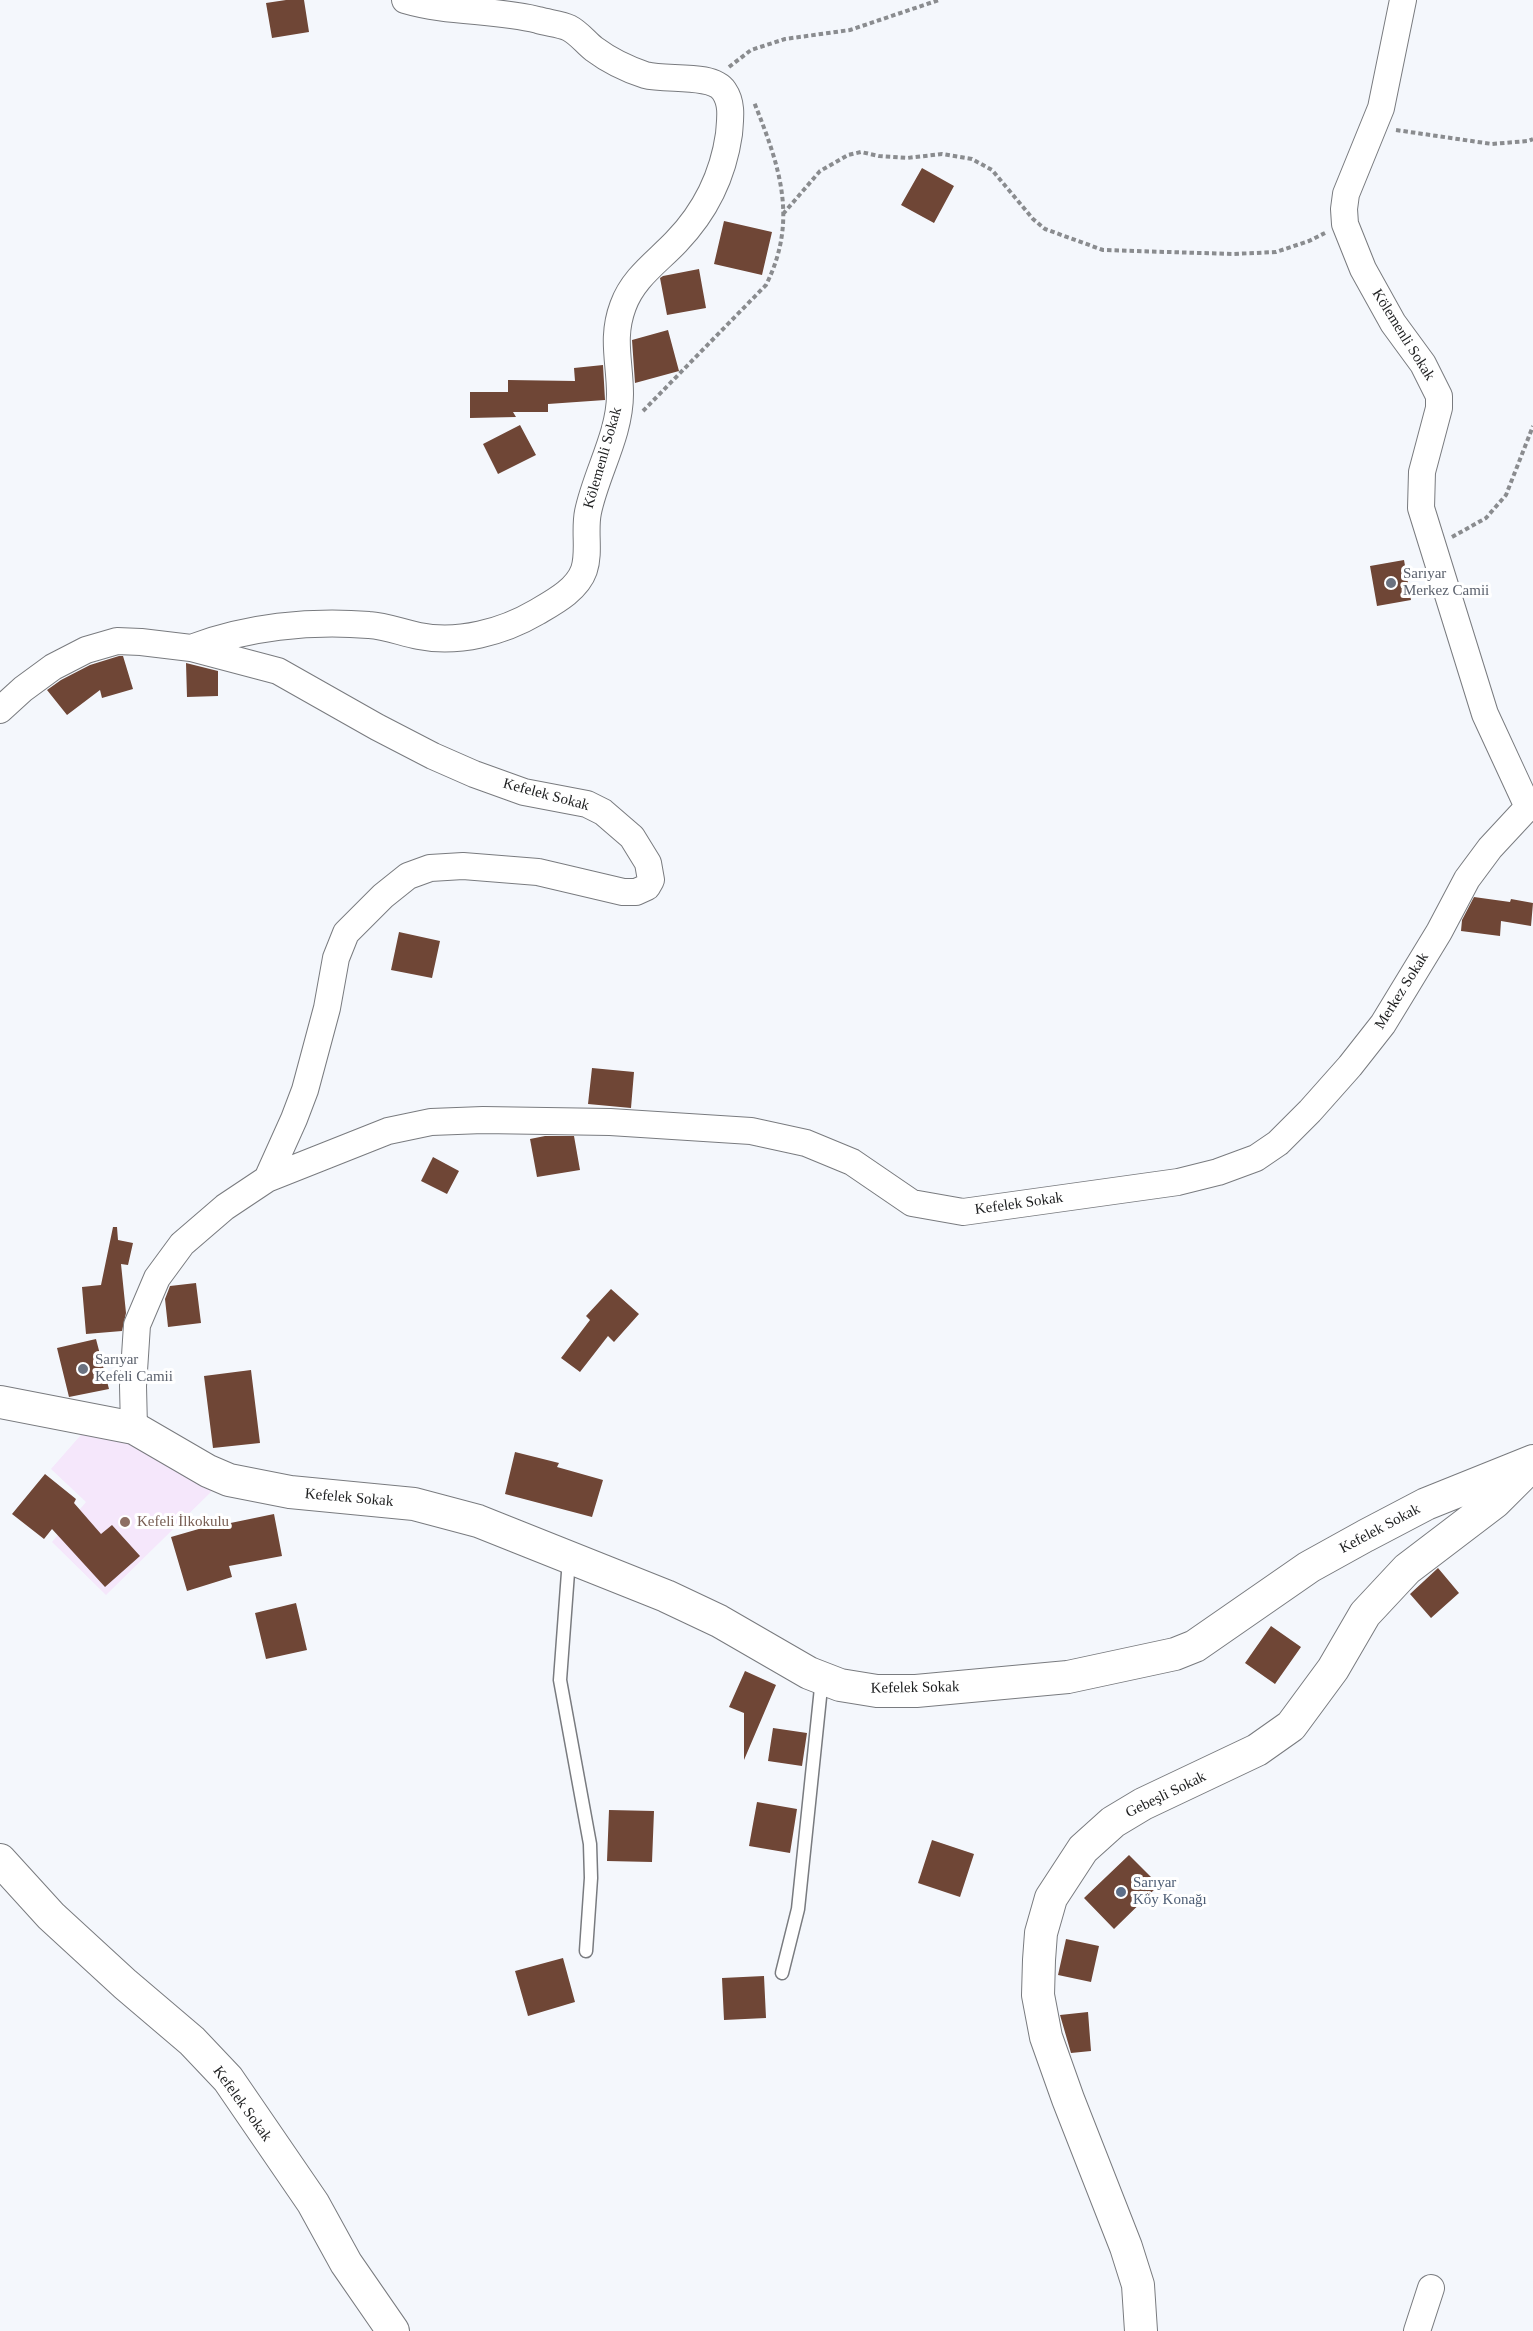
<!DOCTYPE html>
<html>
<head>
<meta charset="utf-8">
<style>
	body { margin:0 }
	canvas { display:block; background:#f4f7fc }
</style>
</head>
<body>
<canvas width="1533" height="2331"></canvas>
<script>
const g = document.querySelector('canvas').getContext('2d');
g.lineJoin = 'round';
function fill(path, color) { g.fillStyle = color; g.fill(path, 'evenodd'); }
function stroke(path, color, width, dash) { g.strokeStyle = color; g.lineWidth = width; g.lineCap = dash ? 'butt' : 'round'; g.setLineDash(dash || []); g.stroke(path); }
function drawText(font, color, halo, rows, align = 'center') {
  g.font = font + ' "Times New Roman",serif'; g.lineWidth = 6; g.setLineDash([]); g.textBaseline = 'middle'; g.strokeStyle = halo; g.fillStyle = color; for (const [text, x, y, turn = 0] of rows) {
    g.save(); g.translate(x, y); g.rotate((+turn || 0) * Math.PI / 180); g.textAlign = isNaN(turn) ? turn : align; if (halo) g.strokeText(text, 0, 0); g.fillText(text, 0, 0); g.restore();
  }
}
const education = new Path2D(`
	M87 1428 133 1436 208 1481 211 1492 106 1595 52 1542 86 1502 51 1469Z`);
const building = new Path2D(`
	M286 0H304L309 32 272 38 266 3Z
	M922 168 954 186 934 223 901 205Z
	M724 221 772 232 762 275 714 264Z
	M699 269 706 308 667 315 660 278 663 276Z
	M668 330 679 371 635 383 632 340Z
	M603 365 605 400 548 404V412H513L516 417 470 418V392H508V380L575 381 574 368Z
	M520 425 536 455 498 474 483 444Z
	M1404 560 1411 600 1377 606 1370 566Z
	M119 656H123L133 689 102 698 100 690 67 715 47 690 61 680 90 665Z
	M186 663 218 671V696L187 697Z
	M1474 897 1510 902 1511 899 1533 903 1531 926 1501 921 1500 936 1461 931 1462 920Z
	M399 932 440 941 432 978 391 970Z
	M592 1068 634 1072 631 1108 588 1104Z
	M545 1136H574L580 1170 537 1177 530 1139Z
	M433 1157 459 1171 447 1194 421 1181Z
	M113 1227H117L118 1240 133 1243 128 1265 121 1264 126 1313 122 1331 86 1334 82 1287 101 1285Z
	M196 1283 201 1323 168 1327 165 1299 170 1286Z
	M611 1289 639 1314 614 1342 608 1336 580 1372 561 1358 590 1320 586 1316Z
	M96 1339 109 1389 69 1397 57 1348Z
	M251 1370 260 1443 213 1448 204 1376Z
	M515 1452 559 1463 557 1467 603 1480 592 1517 505 1494Z
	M45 1474 76 1499 74 1503 101 1534 112 1525 140 1556 105 1587 52 1529 44 1539 12 1514Z
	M274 1514 282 1556 229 1566 232 1577 187 1591 171 1537 216 1524V1526Z
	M1438 1568 1459 1593 1431 1618 1410 1594Z
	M296 1603 307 1650 266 1659 255 1613Z
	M1271 1626 1301 1647 1275 1684 1245 1663Z
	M745 1671 776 1685 744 1760V1713L729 1707Z
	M773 1728 807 1733 802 1766 768 1761Z
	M757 1802 797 1809 790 1853 749 1846Z
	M609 1810 654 1811 652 1862 607 1861Z
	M932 1840 974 1854 960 1897 918 1883Z
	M1129 1855 1159 1885 1114 1929 1084 1898Z
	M1066 1939 1099 1946 1091 1982 1058 1975Z
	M563 1958 575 2002 528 2016 515 1971Z
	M764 1976 766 2018 724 2020 722 1978Z
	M1088 2012 1091 2051 1071 2053 1060 2015Z`);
const path = new Path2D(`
	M729 67 751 50 785 39 850 30 939 0
	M1396 130 1492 144 1528 141 1533 139
	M783 214 820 171 848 155 861 152 879 156 907 158 942 154 972 159 992 170 1033 219 1045 229 1103 250 1233 254 1276 252 1309 241 1325 233
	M643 411 766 285C799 219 779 165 754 102
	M1452 537 1486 518 1506 495 1533 426`);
const service = new Path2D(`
	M569 1559 560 1680 590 1844 591 1878 586 1951
	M782 1973 798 1909 822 1678`);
const minor = new Path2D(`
	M191 648C246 627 310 620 369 625 386 626 403 633 419 636 458 644 503 632 537 612 554 602 577 590 584 570 590 552 584 531 588 512 596 473 620 435 620 394 620 362 611 338 623 306 633 278 657 262 676 242 705 212 723 176 729 134 730 120 733 104 724 91 712 73 667 81 645 75 627 69 610 61 594 49 586 43 579 33 569 28 561 24 548 23 538 20 494 9 449 13 405 0
	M0 710 23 689 53 667 86 650 117 641 141 642 191 648 278 671 377 727 433 756 474 774 524 792 587 804 603 812 632 837 648 863 651 880 647 887 636 892H623L538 872 463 866 430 868 408 876 383 896 346 933 336 958 327 1008 305 1090 294 1119 267 1179
	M134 1428 133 1386 137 1325 157 1278 182 1244 225 1207 267 1179 388 1131 431 1122 483 1120 610 1122 751 1131 806 1143 852 1162 912 1203 963 1212 1178 1182 1218 1172 1256 1158 1278 1143 1310 1111 1350 1066 1383 1024 1439 932 1467 879 1490 848 1528 807 1485 714 1421 508 1422 472 1439 408V396L1423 364 1393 323 1363 269 1345 224 1344 209 1346 194 1381 108 1403 0
	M1417 2331 1431 2288`);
const tertiary = new Path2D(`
	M0 1402 134 1428 208 1471 229 1480 290 1492 414 1504 478 1521 666 1596 719 1621 809 1673 840 1685 877 1691H916L1068 1677 1175 1654 1195 1646 1309 1567 1365 1536 1426 1504 1533 1461
	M0 1860 51 1916 125 1984 192 2041 228 2079 313 2203 346 2263 393 2331
	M1141 2331 1138 2285 1126 2247 1068 2099 1046 2037 1038 1995 1039 1960 1041 1933 1051 1898 1083 1849 1113 1822 1143 1804 1257 1750 1291 1726 1333 1669 1365 1614 1407 1569 1495 1502 1528 1469`);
const markers = [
	[1391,583,6,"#6b7280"],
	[83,1369,6,"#6b7280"],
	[125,1522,6,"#8d6e63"],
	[1121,1892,6,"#5c6f8a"]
];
const streetNames = [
	["Kölemenli Sokak",1403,335,58],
	["Kölemenli Sokak",603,458,-74],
	["Kefelek Sokak",546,795,15],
	["Merkez Sokak",1402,991,-58],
	["Kefelek Sokak",1019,1204,-8],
	["Kefelek Sokak",349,1498,5],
	["Kefelek Sokak",1380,1529,-28],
	["Kefelek Sokak",915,1688,-1],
	["Gebeşli Sokak",1166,1795,-26],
	["Kefelek Sokak",242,2104,54]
];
const worshipNames = [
	["Sarıyar",1403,574],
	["Merkez Camii",1403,591],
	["Sarıyar",95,1360],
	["Kefeli Camii",95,1377]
];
const educationNames = [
	["Kefeli İlkokulu",137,1522]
];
const serviceNames = [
	["Sarıyar",1133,1883],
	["Köy Konağı",1133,1900]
];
fill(education, '#f5e7fb');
fill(building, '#6f4636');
stroke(service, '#797b7f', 15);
stroke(minor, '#797b7f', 28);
stroke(tertiary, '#797b7f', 34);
stroke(path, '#8a8c8f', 4, [4.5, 3]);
stroke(service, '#fff', 12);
stroke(minor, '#fff', 26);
stroke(tertiary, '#fff', 32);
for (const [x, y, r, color] of markers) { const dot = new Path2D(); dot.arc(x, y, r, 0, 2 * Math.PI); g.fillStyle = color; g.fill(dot); stroke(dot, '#fff', 2); }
drawText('15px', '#1d1e1f', '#fff', streetNames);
drawText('15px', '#5b616d', '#fff', worshipNames, 'left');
drawText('15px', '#785e54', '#fff', educationNames, 'left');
drawText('15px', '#4e5e75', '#fff', serviceNames, 'left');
</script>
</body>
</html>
